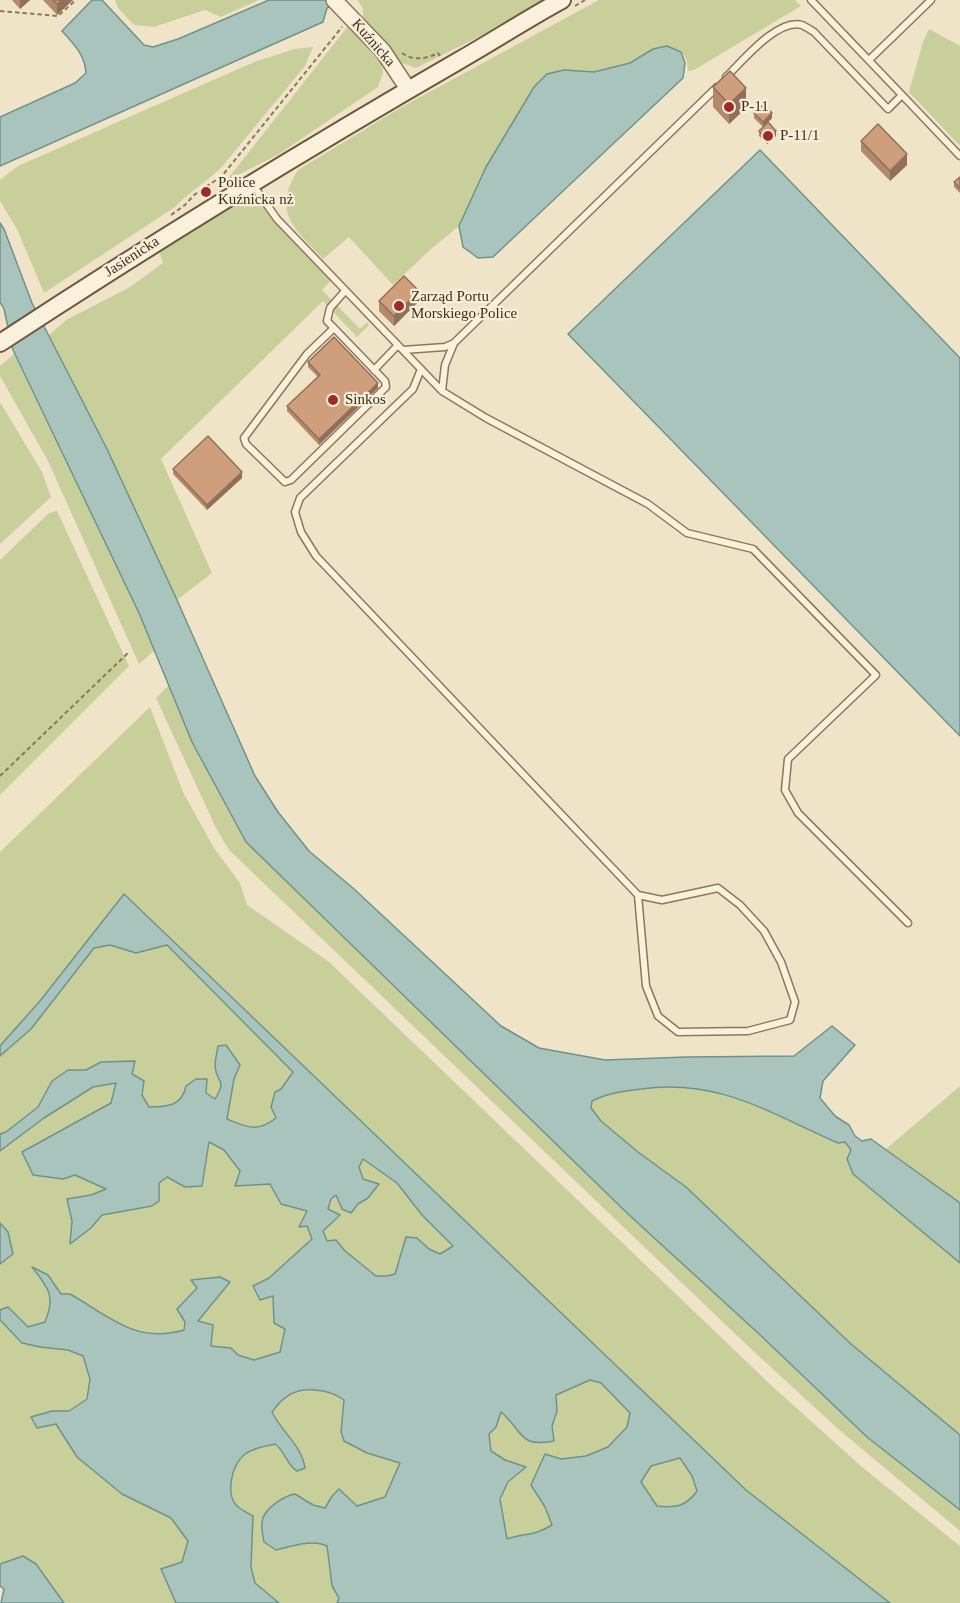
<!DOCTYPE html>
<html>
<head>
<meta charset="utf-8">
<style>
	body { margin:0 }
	canvas { display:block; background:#f0e4c8 }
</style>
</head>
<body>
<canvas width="960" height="1603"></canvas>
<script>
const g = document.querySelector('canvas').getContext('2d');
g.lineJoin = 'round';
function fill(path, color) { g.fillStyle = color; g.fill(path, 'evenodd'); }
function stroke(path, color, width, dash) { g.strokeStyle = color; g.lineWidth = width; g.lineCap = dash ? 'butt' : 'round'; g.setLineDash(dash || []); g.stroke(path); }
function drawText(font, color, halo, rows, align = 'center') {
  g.font = font + ' Georgia,serif'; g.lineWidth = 4.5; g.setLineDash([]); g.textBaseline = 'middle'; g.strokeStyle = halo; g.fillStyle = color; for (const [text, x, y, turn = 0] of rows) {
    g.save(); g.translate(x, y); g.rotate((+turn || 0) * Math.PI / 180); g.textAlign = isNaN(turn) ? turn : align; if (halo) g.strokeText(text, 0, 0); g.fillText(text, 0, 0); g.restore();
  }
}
const green = new Path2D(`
	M115 0H259L221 17 205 10 154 27 134 25 118 8Z
	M357 0H544L505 24 416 68 402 63 363 22V8Z
	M599 0H795L801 6 694 70 688 71 687 61 681 51 667 46 653 49 630 63 594 72 565 70 547 74 534 87 486 167 459 226 431 249 393 285 349 237 323 259C295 228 271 213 298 170L400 108Z
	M349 25 382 62 383 73 378 87 279 154 226 181Z
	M929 29 960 46V146L909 92 923 42Z
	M313 47 305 66 221 168C206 182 189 192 175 207L44 293 17 229 0 201V180L18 166 254 62 294 49Z
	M257 191 277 219 333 278 322 290 360 329 367 322 369 325 357 337 323 301 161 459 212 573 177 600 107 449 49 335 66 320 130 287 163 263 159 252Z
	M14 354 139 613 155 650 139 664 48 461 0 376V366Z
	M0 402 42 472 51 497 0 544Z
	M57 511 129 666 0 795V560L49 513Z
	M169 685 192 742 246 842 394 987 819 1392 867 1437 960 1510V1531L837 1428 750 1348 229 850 216 828 156 698Z
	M150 707 183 792 214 848 240 883 247 905 328 961 772 1386 862 1467 960 1546V1603H890L746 1490 125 894 40 1002 0 1046V852Z
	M110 945 136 953 167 945 293 1072 281 1089 276 1118C256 1133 248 1127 227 1119L234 1079 240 1065 215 1068C222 1081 223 1086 215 1099L206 1093 184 1095C172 1107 165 1107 149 1107L132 1074 135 1062H101L45 1096 38 1107 6 1132 0 1134V1056L31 1029 94 948Z
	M117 1083 111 1103 67 1127 33 1175 63 1179 74 1175 107 1190 91 1195 67 1199 72 1221 71 1243 91 1228 102 1215 152 1206 159 1201V1183L167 1176 185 1187 201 1186 209 1141 224 1150 240 1171 236 1186 270 1184 281 1204 307 1211 300 1227 307 1226 312 1239 269 1278 253 1286 273 1296 274 1323 285 1329 280 1352 254 1360 238 1355 231 1348 210 1346 197 1321 230 1283 220 1277 192 1281 197 1288 184 1330 163 1335 124 1327 70 1294H61L48 1275 33 1269C49 1289 55 1297 45 1322L28 1327 8 1307 0 1310V1264L13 1254 8 1232 0 1223V1151L44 1118 93 1087Z
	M679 1086C739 1093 784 1119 837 1143L845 1142 852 1150 853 1174 960 1263V1435L851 1344 731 1229 601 1121 591 1108 592 1101C618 1088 650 1088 679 1086Z
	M960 1086V1203L886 1149Z
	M363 1158 397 1183 422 1215 454 1246 440 1254 429 1249 417 1239 395 1274 387 1276H376L345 1251 336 1240 327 1241 323 1231 340 1216 328 1209 331 1199 336 1194 342 1209 368 1198 379 1184 363 1179 359 1167Z
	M0 1320 22 1343 40 1347 68 1350 83 1356 90 1379 87 1399 69 1411H52L56 1424 77 1457 122 1494 171 1518 188 1541 182 1562 161 1569 176 1603H64L36 1564 23 1556 0 1564Z
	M590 1380 601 1383 630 1413 627 1427 608 1447 586 1456 561 1459 545 1454 531 1485 545 1507 552 1525 536 1534 517 1536 506 1539C502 1514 493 1491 518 1475L505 1460 491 1451 488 1434 496 1427 500 1412 515 1425 523 1438 552 1426 557 1411 555 1395Z
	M319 1390 337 1395 344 1400 341 1431 355 1448 400 1463 385 1497 357 1506 350 1501 332 1496 325 1508 313 1505 304 1498 276 1550C292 1546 312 1539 327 1546L332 1586 339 1598 337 1603H279L255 1583 251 1567 252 1516 236 1505 229 1489 238 1461 245 1455 260 1447 275 1443 282 1449 292 1468 288 1435 278 1425 271 1412C289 1393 293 1392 319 1390Z
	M679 1457 692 1476 697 1490C686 1507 675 1508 657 1506L641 1483 651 1466Z`);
const water = new Path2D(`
	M92 0H102L144 45 153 47 178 39 269 0H341L327 8 323 22 0 166V117L75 83 86 73C85 55 74 44 62 31Z
	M667 46 681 52 685 63 683 78 493 257 478 258 463 247 459 226 486 167 534 87 547 74 564 70 594 72 630 63 653 49Z
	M760 150 960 358V736L568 334Z
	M0 223 4 229 32 303 107 449 177 600 255 776 278 812 309 851 354 889 501 1026 539 1048 605 1060 686 1057 794 1056 832 1026 855 1045 823 1081 820 1098 835 1116 849 1125 855 1136 862 1141 871 1139 960 1203V1263L853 1174 847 1159 851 1150 845 1142 838 1143C769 1113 719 1078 641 1089 624 1091 608 1093 592 1101L591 1108 601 1121 638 1152 686 1187 851 1344 960 1435V1510L867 1437 758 1333 627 1213 246 842 192 742 139 613 13 350 4 309 0 302Z
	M124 894 746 1490 890 1603H337L339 1598 332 1586 327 1546C312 1539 292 1546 276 1550L264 1542C263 1536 261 1528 262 1522 263 1509 284 1496 295 1494L313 1505 325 1508 332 1496 339 1489 357 1506 385 1497 400 1463 367 1453 344 1441 341 1432 344 1400C329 1389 301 1385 285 1398 280 1401 276 1407 272 1412 281 1431 302 1446 305 1468L297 1471C287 1465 285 1451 275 1444 265 1446 253 1448 244 1455 232 1465 225 1494 237 1506 241 1510 248 1513 253 1516L251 1567 255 1583 279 1603H176L161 1569 182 1562 188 1541 171 1518 122 1494 77 1457 56 1424 37 1428 31 1417 52 1411H69L87 1399 90 1379 83 1356 68 1350 40 1347 22 1343 0 1320V1310L8 1307 28 1327 45 1322C56 1296 48 1287 32 1267L48 1275 61 1294H70C109 1316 135 1344 184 1330L185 1322 177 1309 197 1288 191 1280 220 1277 230 1282 198 1321 213 1325 211 1346 231 1348 238 1355 254 1360 280 1352 285 1329 274 1323 273 1296 260 1300 253 1286 269 1278 312 1239 307 1226 299 1227 307 1211 281 1204 270 1184 235 1186 240 1171 224 1150 209 1142 202 1186 185 1187 167 1177 159 1183V1201L152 1206 102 1215 91 1228 70 1244 72 1221 67 1199 91 1195 106 1189 75 1175 63 1179 33 1175 22 1152 111 1103 116 1083 93 1087 44 1118 0 1151V1134L6 1132 38 1107 52 1081 68 1070H86L101 1062 135 1061 132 1074 144 1081 142 1095 149 1107C167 1107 182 1106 186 1086L196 1079H207L206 1093 215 1099C228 1078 216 1084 215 1066 215 1060 217 1052 218 1046L226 1045 240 1065 234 1079 227 1119C247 1127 257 1133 276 1118L271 1107 275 1092 281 1089 293 1072 167 945 136 953 110 945 94 948 31 1029 0 1056V1046L40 1001ZM363 1159 397 1183 422 1215 453 1246 440 1254 429 1249 417 1238 406 1237 395 1274 387 1276H376L345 1251 336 1240 327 1241 323 1231 340 1215 328 1209 331 1199 336 1195 342 1209 351 1213 358 1204 368 1198 379 1184 363 1179 359 1167ZM590 1380 601 1383 630 1413 627 1427 608 1447 586 1456 561 1459 545 1454 531 1485 545 1507 552 1525C534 1536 525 1533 507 1539L500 1499 508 1482 526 1467 505 1460 491 1451 489 1434 496 1427 501 1412C524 1432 519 1448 554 1441L552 1426 557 1411 556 1395ZM680 1458 692 1476 697 1491C686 1507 675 1508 657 1506L641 1482 651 1466Z
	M0 1223 8 1232 13 1254 0 1264Z
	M23 1556 36 1564 64 1603H1L4 1589 0 1586V1564Z`);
const path = new Path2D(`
	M575 6 585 0
	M0 11 58 16 76 0
	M402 53C413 61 426 59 438 53L440 56
	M171 215 185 205 194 195 222 176 342 27
	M0 776 129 652`);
const service = new Path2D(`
	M869 60 931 0
	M726 77C742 62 777 18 802 25 806 27 811 30 814 32L888 109 902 95 811 0
	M902 95 960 156
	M253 185 277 219 442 391 486 418 648 504 687 533 753 549 876 675 788 759 785 790 798 813 908 923
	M334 328 307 354 244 438 246 444 285 482 291 480 386 387 385 381 334 328 327 321 330 308 345 291
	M403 350 445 347 454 343 717 87
	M421 369 413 389 300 498 295 512 301 532 316 556 638 895 662 900 718 888 740 905 764 931 781 962 795 1002 790 1020 748 1031 678 1032 658 1016 646 986 638 895
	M374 370 398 345
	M442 391 445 365 454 343`);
const tertiary = new Path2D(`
	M334 0 383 51 408 89`);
const secondary = new Path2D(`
	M0 343C151 244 304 150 460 60 495 40 527 19 562 0`);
const wall = new Path2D(`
	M12 0H30L20 9Z
	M43 0H73L57 15Z
	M713 87 746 108 729 124 713 107Z
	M754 113 772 118 763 127 754 118Z
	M759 131 776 136 767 144 759 136Z
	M861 141 907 165 890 181 861 151Z
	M960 177V193L954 187V182Z
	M379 301H419L394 326 379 311Z
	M308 362 378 388 319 445 287 411V406L318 377 308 367Z
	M173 469 242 478 207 510 173 474Z`);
const shadedWall = new Path2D(`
	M20 0H30L20 9Z
	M62 0H73L57 15V4Z
	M746 88V108L729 124V104Z
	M772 113V118L763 127V122Z
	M776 131V136L767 144V139Z
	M907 154V165L890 181V171Z
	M419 291V301L394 326V316Z
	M378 383V388L319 445V439Z
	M242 472V478L207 510V505Z`);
const building = new Path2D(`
	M53 0H62L57 4Z
	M730 71 746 88 729 104 713 87Z
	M763 104 772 113 763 122 754 113Z
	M768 122 776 131 767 139 759 131Z
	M878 124 907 154 890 171 861 141Z
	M960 177V188L954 182Z
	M404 276 419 291 394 316 379 301Z
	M334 337 378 383 319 439 287 406 320 375 308 362Z
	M208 436 242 472 207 505 173 469Z`);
const markers = [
	[729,107,6,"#9e2a2b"],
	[768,136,6,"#9e2a2b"],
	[206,192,6,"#9e2a2b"],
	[399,306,6,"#9e2a2b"],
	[333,400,6,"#9e2a2b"]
];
const streetNames = [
	["Kuźnicka",373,43,49],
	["Jasienicka",132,257,-33]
];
const poiNames = [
	["P-11",741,107],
	["P-11/1",780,136],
	["Police",218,183],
	["Kuźnicka nż",218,200],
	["Zarząd Portu",411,297],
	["Morskiego Police",411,314],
	["Sinkos",345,400]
];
fill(green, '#c9cf9b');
fill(water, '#a9c4bc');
stroke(water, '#6f938a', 1.5);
stroke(service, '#8d765c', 9);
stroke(tertiary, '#8d765c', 18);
stroke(secondary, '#6f573f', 20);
stroke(path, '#8d765c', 2, [4.5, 3]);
stroke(service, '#faf1dc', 6);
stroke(tertiary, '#faf1dc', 15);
stroke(secondary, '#faf1dc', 16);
fill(wall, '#b2896c');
fill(shadedWall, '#916f58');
fill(building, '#cf9f7d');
stroke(building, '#916f58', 1.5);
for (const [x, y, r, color] of markers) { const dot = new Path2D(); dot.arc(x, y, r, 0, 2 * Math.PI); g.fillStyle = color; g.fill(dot); stroke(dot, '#f7eed8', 2); }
drawText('15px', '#3d2e20', '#f7eed8', streetNames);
drawText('15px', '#3d2e20', '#f7eed8', poiNames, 'left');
</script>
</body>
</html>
